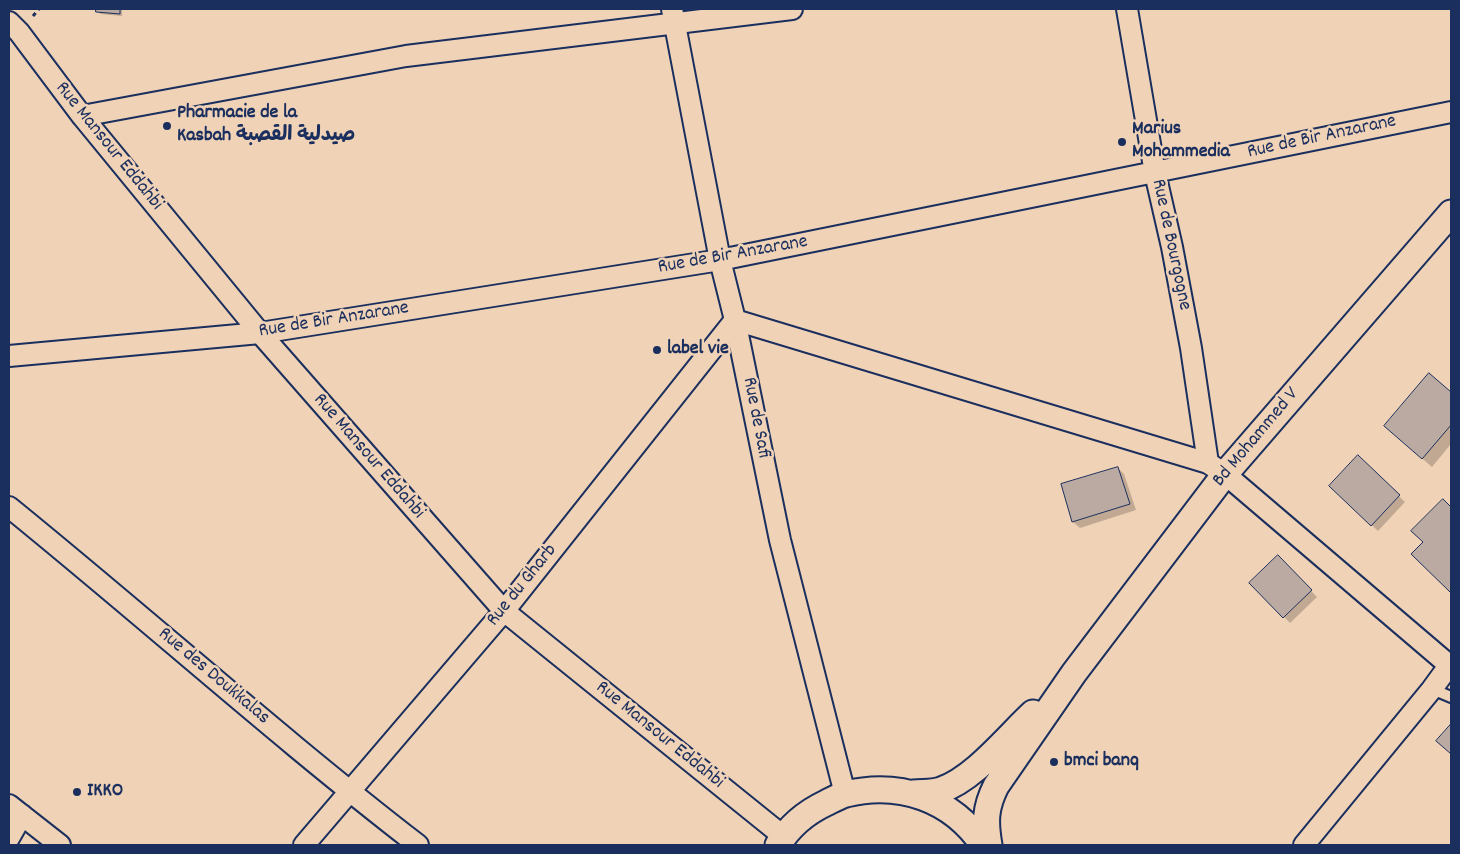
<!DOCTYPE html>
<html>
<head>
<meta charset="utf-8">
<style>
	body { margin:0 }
	#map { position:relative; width:1460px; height:854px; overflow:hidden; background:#f0d3b7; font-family:Dekko,sans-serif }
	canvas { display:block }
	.frame { position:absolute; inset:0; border:10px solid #1b2f5e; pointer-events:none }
</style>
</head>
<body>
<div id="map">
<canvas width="1460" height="854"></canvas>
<div class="frame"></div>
</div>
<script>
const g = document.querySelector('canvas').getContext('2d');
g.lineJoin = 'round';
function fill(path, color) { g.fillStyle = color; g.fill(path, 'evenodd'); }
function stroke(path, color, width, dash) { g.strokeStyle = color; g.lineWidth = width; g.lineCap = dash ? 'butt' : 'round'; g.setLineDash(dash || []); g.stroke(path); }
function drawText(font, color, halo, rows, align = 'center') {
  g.font = font + ' Dekko,"Playpen Sans Arabic",sans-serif'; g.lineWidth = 5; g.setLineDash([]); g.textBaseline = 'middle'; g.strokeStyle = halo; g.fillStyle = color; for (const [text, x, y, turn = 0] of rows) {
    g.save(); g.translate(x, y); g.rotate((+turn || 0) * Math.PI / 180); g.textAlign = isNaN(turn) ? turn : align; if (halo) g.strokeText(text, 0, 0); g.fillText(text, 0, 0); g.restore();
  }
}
const shadow = new Path2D(`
	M98 9H122V16L100 14Z
	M1429 375 1451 394V444L1432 467 1395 435Z
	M1358 457 1405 502 1378 531 1331 486Z
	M1118 468 1124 474 1136 510 1080 528 1073 522 1062 485Z
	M1443 501 1451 509V592L1413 554 1424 542Z
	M1278 557 1317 597 1290 623 1251 583Z`);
const building = new Path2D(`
	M96 9H120V14L96 12Z
	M1429 373 1451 392V425L1422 459 1384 426Z
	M1358 455 1400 495 1371 526 1329 486Z
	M1118 467 1130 504 1072 522 1061 484Z
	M1443 499 1451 507V593L1411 554 1423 542 1411 531Z
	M1278 555 1312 590 1283 618 1249 583Z
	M1451 724V754L1436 741Z`);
const path = new Path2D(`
	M33 16 39 9`);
const service = new Path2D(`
	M1432 689 1451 697`);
const minor = new Path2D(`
	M672 9 720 260 735 320 780 540 845 794
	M1127 9 1155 173 1172 247 1191 348 1208 463 1225 474 1449 665
	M9 22 19 32 82 116 260 333 504 611 783 836
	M82 116 406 56 792 9
	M9 356 260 333 720 260 1451 112
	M9 507C146 618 278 737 418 845
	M9 805 60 845
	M9 838 22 815
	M304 845 504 611 735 320 1208 463
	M1304 845 1432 689 1451 663`);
const tertiary = new Path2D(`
	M914 793C922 792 933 793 941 790 974 779 1007 737 1033 713
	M778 845C789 827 807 812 826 803 832 800 839 796 846 794 900 781 952 799 983 845
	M989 845C985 822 985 808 996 786L1074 673 1225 474 1451 213`);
const markers = [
	[167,126,5,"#1b2f5e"],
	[1122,142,5,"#1b2f5e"],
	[657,350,5,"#1b2f5e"],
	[1054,762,5,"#1b2f5e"],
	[77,792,5,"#1b2f5e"]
];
const poiNames = [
	["Pharmacie de la",177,114],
	["Kasbah صيدلية القصبة",177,137],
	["Marius",1132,130],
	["Mohammedia",1132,153],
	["label vie",667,350],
	["bmci banq",1064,762],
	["IKKO",87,792]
];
const streetNames = [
	["Rue de Bir Anzarane",1322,138,-12],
	["Rue Mansour Eddahbi",108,147,51],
	["Rue de Bourgogne",1170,245,78],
	["Rue de Bir Anzarane",733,256,-10],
	["Rue de Bir Anzarane",334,321,-9],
	["Rue de Safi",755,418,79],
	["Bd Mohammed V",1257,438,-50],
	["Rue Mansour Eddahbi",368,457,49],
	["Rue du Gharb",523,586,-51],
	["Rue des Doukkalas",213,677,40],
	["Rue Mansour Eddahbi",659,736,39]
];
fill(shadow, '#0003');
fill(building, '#bbaaa1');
stroke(building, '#1b2f5e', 1);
stroke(service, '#1b2f5e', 14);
stroke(minor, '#1b2f5e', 24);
stroke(tertiary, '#1b2f5e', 29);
stroke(path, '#1b2f5e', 3, [4, 4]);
stroke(service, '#f0d3b7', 10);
stroke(minor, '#f0d3b7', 20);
stroke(tertiary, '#f0d3b7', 25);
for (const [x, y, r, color] of markers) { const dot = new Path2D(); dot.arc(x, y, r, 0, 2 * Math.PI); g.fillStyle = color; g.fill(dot); stroke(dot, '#f0d3b7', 2); }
drawText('bold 20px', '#1b2f5e', '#f0d3b7', poiNames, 'left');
drawText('20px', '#1b2f5e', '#f0d3b7', streetNames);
</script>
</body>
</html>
